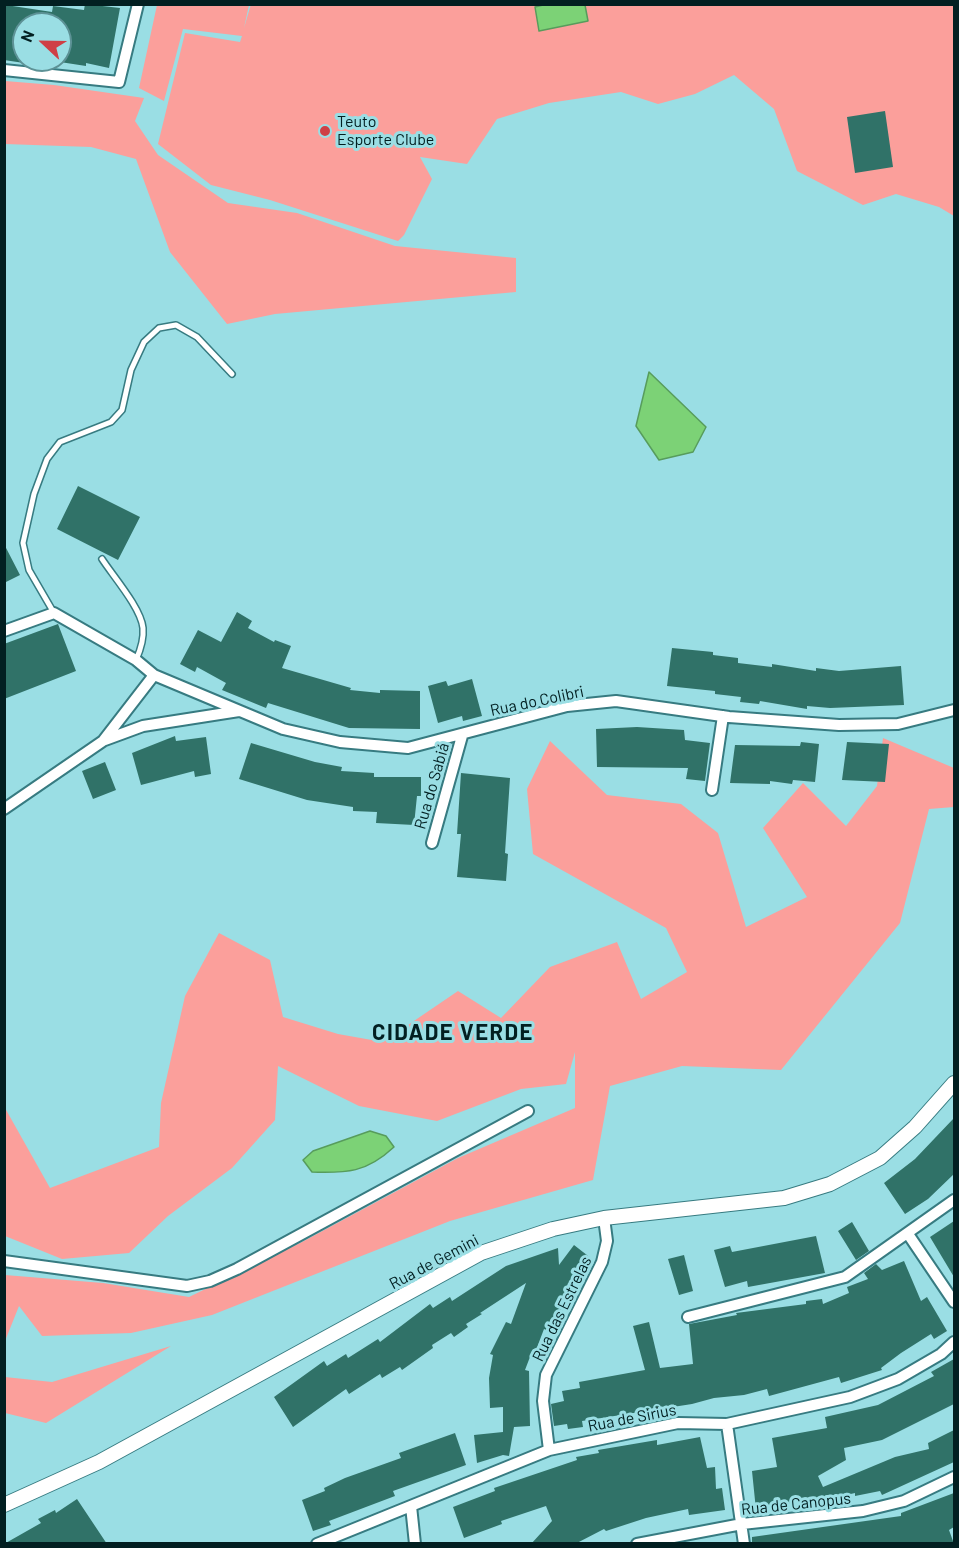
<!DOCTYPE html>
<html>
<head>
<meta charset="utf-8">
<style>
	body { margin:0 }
	#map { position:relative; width:959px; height:1548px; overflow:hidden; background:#9adee4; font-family:Barlow,sans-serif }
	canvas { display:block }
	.frame { position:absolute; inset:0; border:6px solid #021f21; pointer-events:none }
	.north { position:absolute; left:12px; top:12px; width:60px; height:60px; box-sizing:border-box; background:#9adee4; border:2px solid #5d9296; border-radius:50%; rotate:292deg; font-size:16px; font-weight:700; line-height:24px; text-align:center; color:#021f21 }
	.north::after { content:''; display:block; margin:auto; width:21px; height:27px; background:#cf3f45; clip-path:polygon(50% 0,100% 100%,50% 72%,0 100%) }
</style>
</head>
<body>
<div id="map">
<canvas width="959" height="1548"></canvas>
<div class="frame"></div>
<div class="north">N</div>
</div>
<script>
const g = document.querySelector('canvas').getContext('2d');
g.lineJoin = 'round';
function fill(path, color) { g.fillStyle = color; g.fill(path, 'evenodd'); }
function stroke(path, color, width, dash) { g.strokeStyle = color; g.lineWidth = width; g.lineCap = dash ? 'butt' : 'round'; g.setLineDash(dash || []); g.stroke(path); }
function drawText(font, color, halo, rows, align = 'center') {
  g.font = font + ' Barlow,sans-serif'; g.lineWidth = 6; g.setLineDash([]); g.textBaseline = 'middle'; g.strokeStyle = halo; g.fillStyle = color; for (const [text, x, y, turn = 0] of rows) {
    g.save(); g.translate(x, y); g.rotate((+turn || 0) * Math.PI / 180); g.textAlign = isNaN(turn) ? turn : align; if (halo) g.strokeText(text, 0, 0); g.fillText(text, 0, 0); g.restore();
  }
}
const green = new Path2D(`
	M251 4 954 5V216L939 207 896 194 863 205 797 171 774 109 734 75 695 94 658 104 621 92 549 103 497 119 467 164 420 157 432 179 404 235 398 241 270 200 211 185 158 144 185 33 240 42 242 36 183 29 164 101 139 88 157 5H249L244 28Z
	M5 81 54 85 144 98 135 121 158 155 228 203 297 213 395 246 516 258V292L275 314 227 324 170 252 136 159 91 147 5 144Z
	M883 738 954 768V807L929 809 900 923 781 1070 682 1066 610 1086 593 1180 450 1221 212 1315 131 1333 42 1336 19 1306 5 1341V1275L103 1283 189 1297 302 1242 458 1158 575 1108V1052L566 1084 521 1089 437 1121 359 1106 278 1066 275 1120 232 1168 168 1216 129 1253 62 1259 5 1236V1108L50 1188 159 1147 161 1103 185 996 219 933 270 960 283 1017 338 1034 383 1042 458 991 501 1018 550 967 617 942 641 999 687 972 666 928 533 854 527 789 550 741 607 795 681 804 718 833 746 927 807 897 763 828 803 783 846 826 877 786Z
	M171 1346 46 1423 5 1413V1377L52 1382Z`);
const water = new Path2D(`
	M547 4 585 5 588 21 539 31 535 7Z
	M649 372 706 427 693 452 659 460 636 426Z
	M370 1131 386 1136 394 1147C366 1173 347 1173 312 1172L303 1160 313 1151Z`);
const building = new Path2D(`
	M85 4 120 8 109 68 86 63V66L60 62V24H24V63L4 60 6 5 52 12 53 6 84 10Z
	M885 111 893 167 855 173 847 117Z
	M78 486 140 517 118 560 57 529Z
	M4 544 20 575 4 583Z
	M237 612 252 621 248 628 274 642 275 640 291 646 282 668 351 688 350 690 380 693V690L420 691V729L349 728 268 703 266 708 222 690 226 683 197 667 195 672 180 664 198 630 221 642Z
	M58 624 76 671 4 699V644Z
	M672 648 713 652V655L738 658V663L772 667V664L816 671V668L839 671 901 666 904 705 830 708 807 706V709L760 701 759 704 740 702 741 697 715 694V691L667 686Z
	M472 679 482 716 463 721 462 716 438 723 428 686 446 681 448 686Z
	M637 727 684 730 685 740 710 743 705 781 686 779 688 768 597 767 596 729Z
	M175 736 176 741 206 737 211 774 195 777 194 771 141 785 132 753Z
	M801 742 819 744 815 782 793 780 792 784 770 781V784L730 783 735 745 800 746Z
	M847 742 889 744 885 782 842 780Z
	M251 743 315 762 342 767 341 771 374 773V777H421V796H417L414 825 376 823 377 812 353 811V807L307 800 239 779Z
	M105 762 116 790 93 799 82 771Z
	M461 773 510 778 505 853 508 854 506 881 457 877 461 834H457Z
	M954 1118V1174L928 1199 905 1214 884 1183 915 1159Z
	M954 1221V1277L930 1237Z
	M852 1222 869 1251 856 1260 838 1231Z
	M816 1236 825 1273 748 1287 747 1281 725 1287 714 1250 730 1246 732 1252Z
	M574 1245 592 1259 581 1273 586 1277 559 1315 556 1312 549 1331 544 1329 536 1350 533 1349 525 1370 529 1371 530 1426 514 1427 509 1456 503 1455 477 1463 474 1435 503 1432V1407L490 1408 489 1378 493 1355 490 1354 506 1322 511 1324 526 1283 480 1313 482 1314 466 1324 468 1327 454 1337 451 1333 432 1345 433 1348 402 1370 400 1367 382 1378 380 1374 349 1394 346 1389 293 1427 274 1397 324 1361 327 1366 346 1354 348 1358 378 1339 380 1342 430 1304 433 1308 450 1297 452 1301 506 1266 558 1248 559 1265Z
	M684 1255 693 1291 679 1295 668 1259Z
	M904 1261 921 1301 927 1297 947 1331 934 1339 931 1334 901 1353 881 1368 882 1370 841 1383 839 1377 769 1396 767 1389 744 1395 714 1398 692 1404 582 1421 583 1427 568 1429 567 1424 554 1426 551 1404 564 1401 562 1391 580 1388 579 1382 645 1370 633 1326 649 1322 660 1368 693 1364 689 1324 737 1315 736 1313 806 1304V1301L822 1299 823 1304 849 1293 847 1287 868 1279 864 1273 876 1264 882 1270Z
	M954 1359V1404L882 1440 844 1448 846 1460 818 1476 823 1487 895 1457 929 1449 928 1443 954 1430V1462L882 1495 880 1491 855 1496V1493L837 1497 836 1495 756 1510 752 1471 777 1467 772 1438 827 1428 825 1417 878 1405 934 1376 931 1372Z
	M455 1433 466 1465 393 1491 395 1496 329 1521 331 1525 313 1531 302 1500 325 1491 324 1488 345 1478 401 1458 399 1453Z
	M700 1437 707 1468 715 1467 716 1489 722 1488 725 1510 689 1515 688 1509 646 1518 606 1531 604 1529 575 1544H531L552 1521 546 1506 501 1521 502 1524 464 1538 453 1507 495 1491 494 1488 577 1460 576 1457 599 1453 598 1450 657 1440V1445Z
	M954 1493V1527L949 1530 954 1544H752V1537L901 1516V1513Z
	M77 1499 107 1544H4L41 1523 38 1519 55 1510 56 1513Z`);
const service = new Path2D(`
	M102 559C113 576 141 608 143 628 144 639 140 651 136 660
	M54 613 29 570 23 543 34 494 47 459 60 442 111 422 122 410 131 370 144 342 159 328 176 325 197 337 232 374`);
const minor = new Path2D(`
	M4 70 119 82 138 4
	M4 631 54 613 136 660 154 675 283 729 340 742 408 748 567 706 616 701 729 717 839 725 898 724 954 710
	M105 740 143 726 239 711
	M712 790 723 716
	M4 809 103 741 154 675
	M432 843 462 736
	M908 1234 954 1302
	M4 1261 187 1286 210 1281 237 1269 528 1111
	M688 1317 845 1277 954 1200
	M727 1424 744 1544
	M549 1450 543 1401 546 1375 602 1262 607 1241 604 1218
	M411 1506 415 1544
	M317 1544 549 1450 678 1423 727 1424 850 1397 898 1379 941 1354 954 1342
	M637 1544 742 1524 863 1511 904 1501 954 1477`);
const tertiary = new Path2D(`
	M4 1505 99 1462 481 1253 553 1229 604 1218 784 1198 830 1184 880 1158 915 1127 954 1083`);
const markers = [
	[325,131,6,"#cf3f45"]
];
const poiNames = [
	["Teuto",337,122],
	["Esporte Clube",337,140]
];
const streetNames = [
	["Rua do Colibri",537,701,-12],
	["Rua do Sabiá",432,786,-74],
	["Rua de Gemini",434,1262,-28],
	["Rua das Estrelas",562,1309,-64],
	["Rua de Sirius",632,1418,-11],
	["Rua de Canopus",796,1504,-6]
];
const districtNames = [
	["CIDADE VERDE",453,1033]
];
fill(green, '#fb9f9b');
fill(water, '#7cd276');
stroke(water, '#579c5c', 1.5);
fill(building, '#307268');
stroke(service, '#377b81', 8);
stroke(minor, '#377b81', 14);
stroke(tertiary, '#377b81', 16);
stroke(service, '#fff', 5);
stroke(minor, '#fff', 10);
stroke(tertiary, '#fff', 14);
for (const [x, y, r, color] of markers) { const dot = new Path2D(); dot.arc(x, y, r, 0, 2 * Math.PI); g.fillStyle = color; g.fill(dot); stroke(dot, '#9adee4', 2); }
drawText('16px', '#021f21', '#9adee4', poiNames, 'left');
drawText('16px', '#021f21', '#9adee4', streetNames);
g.letterSpacing = '1.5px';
drawText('bold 22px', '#021f21', '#9adee4', districtNames);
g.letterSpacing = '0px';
</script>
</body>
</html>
